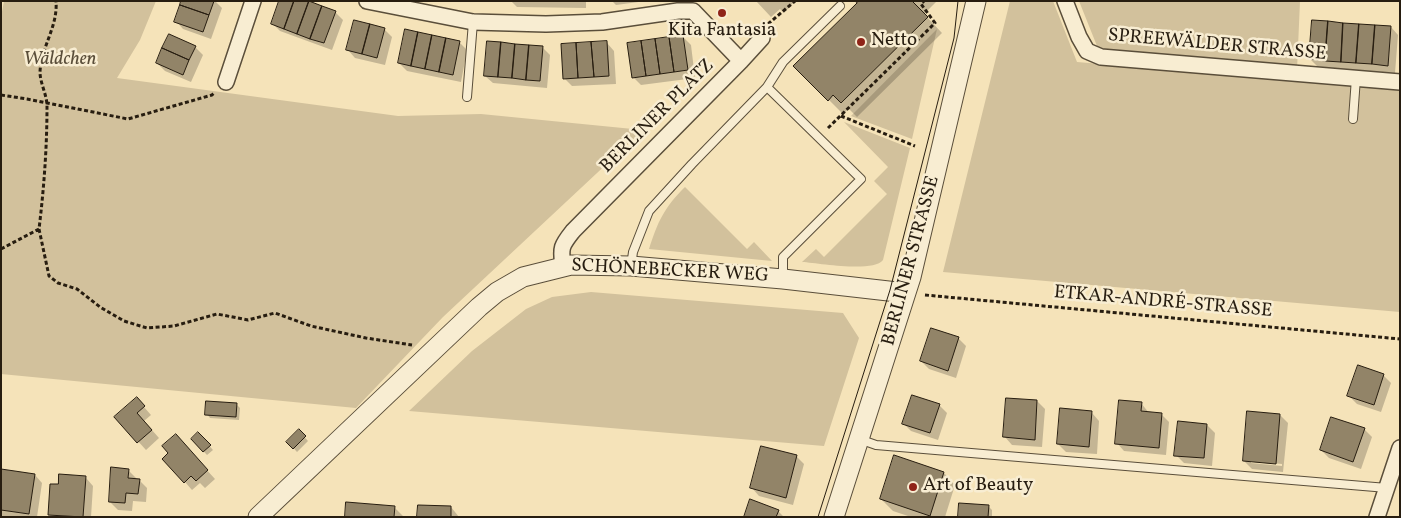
<!DOCTYPE html>
<html>
<head>
<meta charset="utf-8">
<style>
	body { margin:0 }
	#map { position:relative; width:1401px; height:518px; overflow:hidden; background:#f5e3b9; font-family:Vollkorn,serif }
	canvas { display:block }
	.frame { position:absolute; inset:0; border:2px solid #271d10; pointer-events:none }
</style>
</head>
<body>
<div id="map">
<canvas width="1401" height="518"></canvas>
<div class="frame"></div>
</div>
<script>
const g = document.querySelector('canvas').getContext('2d');
g.lineJoin = 'round';
function fill(path, color) { g.fillStyle = color; g.fill(path, 'evenodd'); }
function stroke(path, color, width, dash) { g.strokeStyle = color; g.lineWidth = width; g.lineCap = dash ? 'butt' : 'round'; g.setLineDash(dash || []); g.stroke(path); }
function drawText(font, color, halo, rows, align = 'center') {
  g.font = font + ' Vollkorn,serif'; g.lineWidth = 5; g.setLineDash([]); g.textBaseline = 'middle'; g.strokeStyle = halo; g.fillStyle = color; for (const [text, x, y, turn = 0] of rows) {
    g.save(); g.translate(x, y); g.rotate((+turn || 0) * Math.PI / 180); g.textAlign = isNaN(turn) ? turn : align; if (halo) g.strokeText(text, 0, 0); g.fillText(text, 0, 0); g.restore();
  }
}
const green = new Path2D(`
	M4 1H156L140 40 117 78 398 116 481 114 643 130 443 317 356 408 1 374V17Z
	M1010 1H1053L1077 62 1400 89V312L943 272Z
	M1079 1H1300L1297 70 1099 51Z
	M937 29 912 139 851 116Z
	M844 122 910 148 883 260C873 273 819 263 802 262L816 249 824 257 887 194 874 181 888 167Z
	M685 187 747 249 754 242 772 261 649 249C658 221 664 208 685 187Z
	M591 292 843 313 859 338 824 446 409 411 472 351 526 309 552 297Z`);
const shadow = new Path2D(`
	M183 1H215L222 8 211 39 183 29 176 21Z
	M511 1H586V8L517 7Z
	M612 1H646L616 5Z
	M756 1H795L784 13 780 9 771 17Z
	M857 1H937L924 14 942 33 857 117 849 109 843 114 795 66 859 3Z
	M335 12 343 20 332 50 280 31 272 23Z
	M1391 27 1398 35 1395 73 1318 67 1310 59Z
	M384 29 392 37 385 65 355 58 348 50Z
	M683 37 691 45 695 78 641 85 633 77Z
	M459 42 467 50 461 82 407 71 399 63Z
	M607 43 614 51 616 84 572 86 564 78Z
	M195 47 203 55 191 82 165 71 157 63Z
	M542 47 550 55 547 88 493 83 485 76Z
	M958 338 966 346 956 378 929 369 921 361Z
	M1383 375 1391 383 1381 412 1357 404 1349 396Z
	M137 399 151 415 144 421 159 438 146 450 116 417Z
	M1037 401 1045 409 1042 447 1012 445 1005 437Z
	M1141 403 1149 413 1161 414 1169 422 1166 455 1124 451 1117 443Z
	M236 404 240 408 239 420 210 418 207 414Z
	M939 405 947 413 938 440 911 431 903 423Z
	M1092 413 1099 421 1097 454 1066 452 1058 444Z
	M1280 415 1288 423 1283 472 1252 469 1244 461ZM1251 461 1282 464V466L1251 463Z
	M1207 425 1215 433 1212 466 1184 463 1176 455Z
	M1364 429 1372 437 1361 469 1329 458 1321 450Z
	M299 431 308 441 297 452 288 442Z
	M198 433 213 450 207 455 192 439Z
	M183 444 215 479 205 488 200 483 192 490 185 482Z
	M796 456 804 464 793 505 759 496 752 488Z
	M1 470 35 475 42 483 37 517 1 516Z
	M128 470 136 478V480H139L147 488 146 502 133 501 132 511 118 510 110 502Z
	M944 473 955 485 945 517H911L893 511 881 499Z
	M86 478 93 486 91 517H51L49 515 59 486Z
	M988 506 992 510V517H959Z
	M394 507 404 517H346Z
	M451 507 459 517H419Z
	M778 511 784 517H745Z`);
const building = new Path2D(`
	M181 1H214L209 15 180 5Z
	M279 1H294L284 29 271 24Z
	M294 1H309L297 34 284 29Z
	M309 1 322 6 310 39 297 34Z
	M855 1H912L928 17 841 103 833 95 828 101 793 66 857 3Z
	M180 5 209 15 203 32 174 22Z
	M322 6 336 11 324 43 310 39Z
	M354 20 370 24 362 54 346 50Z
	M1312 20 1328 21 1325 61 1309 59Z
	M1328 21 1343 23 1341 62 1325 61Z
	M1343 23 1359 24 1356 63 1341 62Z
	M370 24 385 28 377 58 362 54Z
	M1359 24 1375 25 1372 64 1356 63Z
	M1375 25 1391 26 1388 66 1372 64Z
	M405 29 418 32 411 66 398 63Z
	M418 32 432 35 425 69 411 66Z
	M169 34 196 46 189 60 162 48Z
	M432 35 446 38 439 72 425 69Z
	M683 35 688 70 674 72 669 37Z
	M669 37 674 72 660 74 655 39Z
	M446 38 460 41 453 75 439 72Z
	M655 39 660 74 646 76 641 41Z
	M487 41 501 42 498 77 484 76Z
	M607 41 609 76 594 77 591 42Z
	M641 41 646 76 632 78 627 43Z
	M501 42 515 44 512 78 498 77Z
	M591 42 594 77 578 78 576 43Z
	M576 43 578 78 563 79 561 44Z
	M515 44 529 45 526 80 512 78Z
	M529 45 543 46 540 81 526 80Z
	M162 48 189 60 183 75 156 63Z
	M931 328 959 337 948 371 920 361Z
	M1358 365 1384 374 1374 405 1347 396Z
	M912 395 940 404 930 433 902 424Z
	M137 397 145 406 137 413 152 430 137 443 114 417Z
	M1006 398 1037 400 1035 440 1003 437Z
	M1119 400 1142 402 1141 411 1162 413 1159 448 1115 444Z
	M206 401 237 403 236 417 205 415Z
	M1060 408 1092 411 1089 447 1057 444Z
	M1247 411 1280 414 1276 464 1243 461Z
	M1331 417 1365 428 1353 462 1320 450Z
	M1178 421 1207 424 1204 458 1174 456Z
	M299 429 306 436 293 449 286 442Z
	M198 432 211 445 203 452 191 439Z
	M176 434 208 470 196 481 191 476 184 483 162 459 168 453 162 446Z
	M761 446 797 455 786 498 750 488Z
	M894 455 944 472 930 516 880 499Z
	M111 467 129 469 128 478 140 479 138 494 126 493 125 503 109 502Z
	M1 469 35 474 29 514 1 510Z
	M59 474 86 476 83 517 48 515 50 484H58Z
	M750 499 779 510 776 517H744Z
	M346 502 395 506 394 517H345Z
	M959 503 989 505 988 517H958Z
	M418 505 451 506V517H417Z`);
const path = new Path2D(`
	M768 24 795 1
	M1 95 27 99 128 119 212 95 214 93
	M841 116 915 146
	M828 128 935 23 921 4 924 1
	M39 229 49 276 58 283 77 289 100 307 124 321 147 328 174 326 217 314 248 320 275 313 311 326 366 338 412 345
	M1 249 39 229C44 188 47 147 47 106 47 95 40 83 40 72 41 47 58 27 56 1
	M925 295 1400 339`);
const service = new Path2D(`
	M767 87 783 62 840 6
	M467 97 473 22
	M1353 119 1356 78
	M631 266 633 252 649 211 692 164 767 87 861 179 783 257V278
	M859 439 876 445 1387 488`);
const minor = new Path2D(`
	M367 1 473 22 546 24 602 22 678 11H693L741 61
	M1065 1 1079 37 1087 51 1101 57 1400 82
	M226 82 253 1
	M563 266C560 247 562 245 573 231L741 61 762 38
	M1377 517 1400 448`);
const tertiary = new Path2D(`
	M258 517 479 307 497 292 523 277 571 265 631 266 783 279 906 293
	M834 517 911 277 976 1`);
const tram = new Path2D(`
	M818 517 890 290 954 38 958 1`);
const markers = [
	[722,13,5,"#8f2418"],
	[861,42,5,"#8f2418"],
	[913,487,5,"#8f2418"]
];
const poiNames = [
	["Kita Fantasia",722,32,"center"],
	["Netto",871,42],
	["Art of Beauty",923,487]
];
const streetNames = [
	["SPREEWÄLDER STRASSE",1217,46,5],
	["BERLINER PLATZ",658,117,-45],
	["BERLINER STRASSE",912,261,-75],
	["SCHÖNEBECKER WEG",670,272,3],
	["ETKAR-ANDRÉ-STRASSE",1163,303,5]
];
const parkNames = [
	["Wäldchen",60,61]
];
fill(green, '#d2c19c');
fill(shadow, '#0003');
fill(building, '#928468');
stroke(building, '#271d10', 1);
stroke(service, '#5a4e3a', 10);
stroke(minor, '#5a4e3a', 18);
stroke(tertiary, '#5a4e3a', 21);
stroke(path, '#271d10', 3, [4, 2.5]);
stroke(service, '#f8edd2', 8);
stroke(minor, '#f8edd2', 15);
stroke(tertiary, '#f8edd2', 19);
stroke(tram, '#271d10', 1);
for (const [x, y, r, color] of markers) { const dot = new Path2D(); dot.arc(x, y, r, 0, 2 * Math.PI); g.fillStyle = color; g.fill(dot); stroke(dot, '#f8edd2', 2); }
drawText('19px', '#271d10', '#f8edd2', poiNames, 'left');
drawText('19px', '#271d10', '#f8edd2', streetNames);
drawText('italic 19px', '#5a4e3a', '#f8edd2', parkNames);
</script>
</body>
</html>
